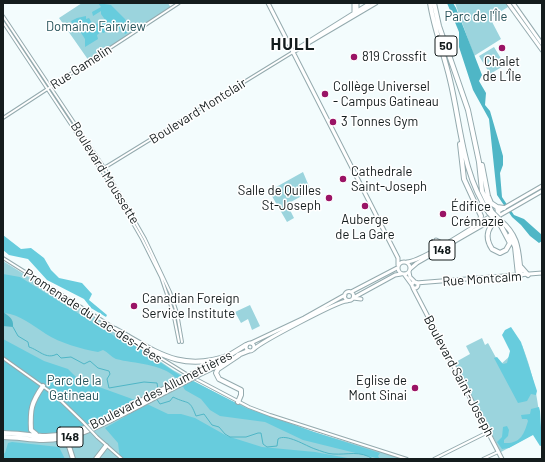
<!DOCTYPE html>
<html>
<head>
<meta charset="utf-8">
<style>
	body { margin:0 }
	#map { position:relative; width:545px; height:462px; overflow:hidden; background:#f3fcfd; font-family:Barlow,sans-serif }
	canvas { display:block }
	.frame { position:absolute; inset:0; border:4px solid #141c1d; pointer-events:none }
</style>
</head>
<body>
<div id="map">
<canvas width="545" height="462"></canvas>
<div class="frame"></div>
</div>
<script>
const g = document.querySelector('canvas').getContext('2d');
g.lineJoin = 'round';
function fill(path, color) { g.fillStyle = color; g.fill(path, 'evenodd'); }
function stroke(path, color, width, dash) { g.strokeStyle = color; g.lineWidth = width; g.lineCap = dash ? 'butt' : 'round'; g.setLineDash(dash || []); g.stroke(path); }
function drawText(font, color, halo, rows, align = 'center') {
  g.font = font + ' Barlow,sans-serif'; g.lineWidth = 3; g.setLineDash([]); g.textBaseline = 'middle'; g.strokeStyle = halo; g.fillStyle = color; for (const [text, x, y, turn = 0] of rows) {
    g.save(); g.translate(x, y); g.rotate((+turn || 0) * Math.PI / 180); g.textAlign = isNaN(turn) ? turn : align; if (halo) g.strokeText(text, 0, 0); g.fillText(text, 0, 0); g.restore();
  }
}
const green = new Path2D(`
	M82 3H168L171 8 89 61 59 18Z
	M455 3H506L508 7 490 18 501 39 474 56Z
	M494 47 505 65 490 74 479 56Z
	M303 172 311 191 287 204 294 218 287 222 269 191Z
	M3 261 125 337 173 370 231 401 314 432 404 459H3Z
	M250 305 260 326 252 330 248 319 241 323 235 312Z
	M482 338 485 345 488 343 500 365 522 345C536 381 540 410 542 448L534 434 501 452 454 363 470 354 466 346Z`);
const forest = new Path2D(`
	M98 3 111 5 125 19 126 21 122 24 129 29V32L125 34 120 28 118 31 116 30 115 26 114 28H108L104 33 101 32 97 35 98 39 85 47V39L78 28 80 24 78 22 73 25 71 21 77 18 86 16V19L89 18 93 25 106 21 101 14V11L93 16 92 12 101 7Z
	M3 235 21 249 31 248 44 258 51 270 59 278 82 283 92 294 89 300 107 315 106 317 91 308 84 299 47 280 28 259 9 255 3 250Z
	M3 274 20 277 121 340 128 341 181 376 176 378C161 363 135 364 116 359 111 357 108 352 103 350L98 352C81 349 60 343 46 334 32 325 21 315 4 313Z
	M511 327 521 342 537 391 536 395 531 394 527 401 518 403 494 358 497 357 503 364 507 363 510 351 502 335 505 330Z
	M3 339 44 361 68 369 76 377 88 383 135 400C126 404 120 411 112 416 79 435 40 438 3 431Z
	M191 380 246 408 314 432 380 453 378 456 380 459 303 440 265 422 220 416 210 410 201 399 185 390 182 385Z
	M147 404 168 414H181L195 418 227 436 262 447 315 452 353 459H120L118 443 105 428Z
	M539 407 540 411 542 445 540 446 533 435 509 448 502 449 497 442 502 437 503 427 507 426 509 430 508 436 504 440V443C521 444 524 434 528 421L527 419H522L521 415 530 414 531 409Z
	M12 442 59 447 65 459H3V454L5 453 8 443Z`);
const water = new Path2D(`
	M447 3H453L456 8 482 75 479 81 486 93 485 105 490 111 503 156V165L500 173 502 197 514 215 524 219 542 235V241L539 243 530 236 521 225 512 217 497 195 489 119 473 90 459 47V32Z
	M3 312C9 316 14 319 13 327L3 326Z`);
const stream = new Path2D(`
	M13 327 18 336 28 342 29 347C39 350 46 360 57 354L61 358 71 357 84 364 90 361 98 368 109 371 110 374 107 379 109 388 144 382 157 383 158 389
	M156 398 160 404 170 401 173 397C189 405 189 398 196 416L204 414 212 425 219 427 225 434 230 437H246L258 433H261L263 444 267 447 277 446 278 439C286 433 306 446 315 449 321 451 328 454 333 454 348 455 360 450 373 459`);
const minor = new Path2D(`
	M3 16 105 169 145 239 170 292 177 313 182 342
	M3 22 111 185 142 239 161 277 173 312 179 342
	M3 118 179 3
	M104 168 293 52
	M3 258 116 329
	M143 347 188 375
	M3 358 55 395 83 422
	M194 378 249 407 270 415 407 459
	M97 437 122 459
	M434 459 488 432
	M483 459 498 452`);
const major = new Path2D(`
	M268 3 398 258V265
	M354 3V13
	M357 3V11
	M508 3 542 50
	M513 3 542 44
	M295 50 370 3
	M293 52 376 3
	M497 212 542 186
	M436 249V240L444 244
	M398 268a6 6 0 1 1 12 0a6 6 0 1 1-12 0Z
	M407 262C423 261 476 225 492 215
	M410 269 417 263 542 191
	M409 272 410 277 415 282
	M404 274 412 285
	M412 285a3 3 0 1 1 6 0a3 3 0 1 1-6 0Z
	M416 283 542 273
	M413 288 502 459
	M344.5 296a4.5 4.5 0 1 1 9 0a4.5 4.5 0 1 1-9 0Z
	M351 292 397 268
	M353 298 395 275 401 274
	M353 298 361 299
	M246 347a4 4 0 1 1 8 0a4 4 0 1 1-8 0Z
	M251 343 304 318 345 295
	M254 349C261 342 338 301 347 301`);
const highway = new Path2D(`
	M430 3C434 29 444 54 450 80 461 125 462 174 489 213
	M434 3 439 26 468 110 479 162 482 191 492 212
	M460 144 464 179 481 216 480 222
	M482 165 488 196 491 203 497 207 499 216C489 227 483 235 492 249L500 253 506 250 510 243 500 224
	M497 207 504 208
	M500 220C520 237 518 251 521 275
	M510 235 515 247 518 275
	M521 267 528 275
	M115 329C157 352 181 373 230 355
	M238 355 248 351
	M228 356 246 345
	M198 371 218 361
	M200 374 223 363
	M238 402 241 395V390L219 379 216 373 218 369 239 355
	M3 433C17 433 32 436 46 436 77 435 102 421 129 407
	M36 434 31 430C30 410 31 403 43 386
	M3 437C17 437 30 440 43 440 76 440 103 424 131 410
	M73 459 68 443 73 437
	M96 459 106 446`);
const minorBridge = new Path2D(`
	M83 422 97 437`);
const highwayBridge = new Path2D(`
	M492 212 500 220
	M489 213 497 222
	M129 407 198 371
	M131 410 200 374`);
const markers = [
	[502,48,4,"#9a1365"],
	[354,57,4,"#9a1365"],
	[325,94,4,"#9a1365"],
	[333,122,4,"#9a1365"],
	[343,179,4,"#9a1365"],
	[329,198,4,"#9a1365"],
	[365,206,4,"#9a1365"],
	[443,214,4,"#9a1365"],
	[134,306,4,"#9a1365"],
	[415,388,4,"#9a1365"]
];
const shields = [
	[446,46,22],
	[442,250,26],
	[70,437,26]
];
const shieldNames = [
	["50",446,46],
	["148",442,250],
	["148",70,437]
];
const parkNames = [
	["Parc de l'Île",476,17],
	["Domaine Fairview",96,27],
	["Parc de la",74,381],
	["Gatineau",74,396]
];
const poiNames = [
	["819 Crossfit",362,57],
	["Chalet",502,62,"center"],
	["de L’Île",502,77,"center"],
	["Collège Universel",333,87],
	["- Campus Gatineau",333,102],
	["3 Tonnes Gym",341,122],
	["Cathedrale",351,172],
	["Saint-Joseph",351,187],
	["Salle de Quilles",321,191,"right"],
	["St-Joseph",321,206,"right"],
	["Édifice",451,207],
	["Crémazie",451,222],
	["Auberge",365,220,"center"],
	["de La Gare",365,235,"center"],
	["Canadian Foreign",142,299],
	["Service Institute",142,314],
	["Eglise de",407,381,"right"],
	["Mont Sinai",407,396,"right"]
];
const streetNames = [
	["Rue Gamelin",81,67,-33],
	["Boulevard Montclair",198,111,-32],
	["Boulevard Moussette",105,173,58],
	["Rue Montcalm",482,279,-4],
	["Promenade du Lac-des-Fées",93,316,33],
	["Boulevard Saint-Joseph",459,376,62],
	["Boulevard des Allumettières",161,390,-27]
];
const districtNames = [
	["HULL",293,44]
];
fill(green, '#9bd4dd');
fill(forest, '#67ccdd');
fill(water, '#4fb6c6');
stroke(stream, '#4fb6c6', 1);
stroke(minor, '#94aaae', 4);
stroke(major, '#94aaae', 5);
stroke(highway, '#94aaae', 6);
stroke(minor, '#fff', 2);
stroke(major, '#fff', 3);
stroke(highway, '#fff', 4);
stroke(minorBridge, '#94aaae', 4, []);
stroke(highwayBridge, '#94aaae', 6, []);
stroke(minorBridge, '#fff', 2);
stroke(highwayBridge, '#fff', 4);
for (const [x, y, r, color] of markers) { const dot = new Path2D(); dot.arc(x, y, r, 0, 2 * Math.PI); g.fillStyle = color; g.fill(dot); stroke(dot, '#fff', 1.5); }
for (const [x, y, w] of shields) { const box = new Path2D(); box.roundRect(x - w / 2, y - 10, w, 20, 3); g.fillStyle = '#fff'; g.fill(box); stroke(box, '#141c1d', 1); }
drawText('bold 12px', '#141c1d', null, shieldNames);
drawText('13px', '#26535a', '#fff', parkNames);
drawText('13px', '#141c1d', '#fff', poiNames, 'left');
drawText('13px', '#141c1d', '#fff', streetNames);
g.letterSpacing = '1px';
drawText('bold 17px', '#141c1d', '#fff', districtNames);
g.letterSpacing = '0px';
</script>
</body>
</html>
